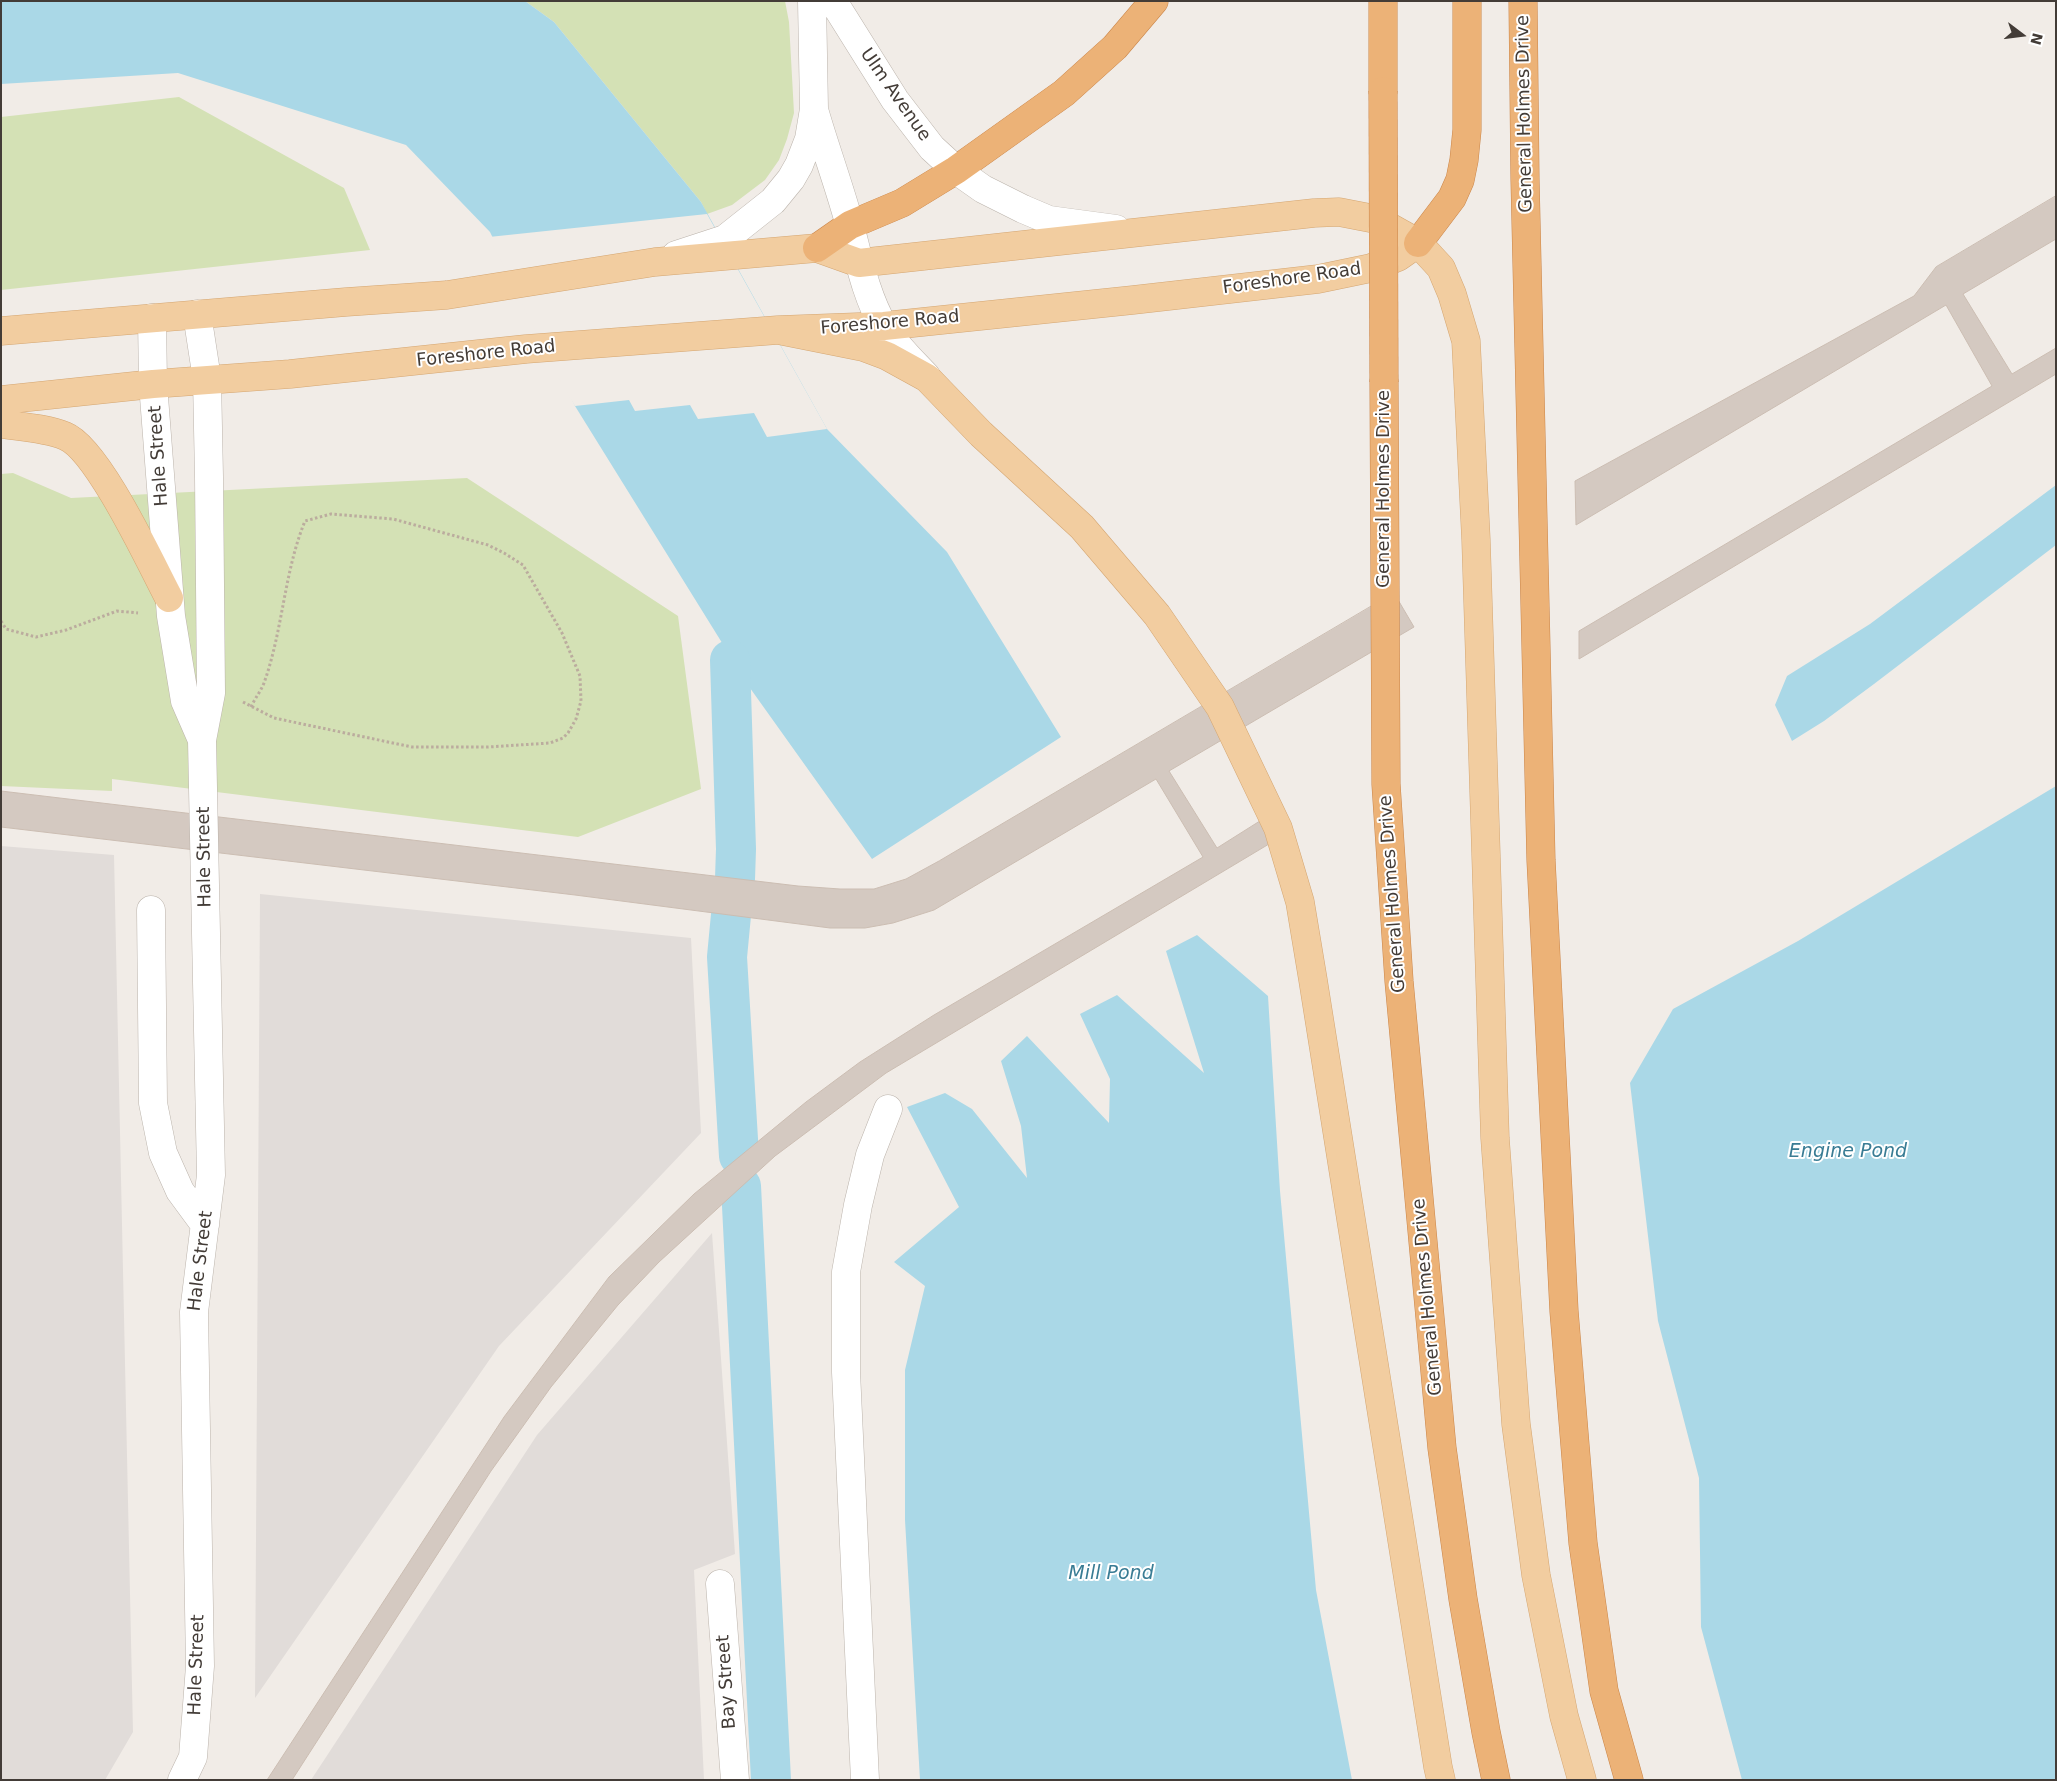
<!DOCTYPE html>
<html>
<head>
<meta charset="utf-8">
<style>
	body { margin:0 }
	#map { position:relative; width:2057px; height:1781px; overflow:hidden; background:#f1ece7; font-family:"DejaVu Sans",sans-serif }
	canvas { display:block }
	.frame { position:absolute; inset:0; border:2px solid #433c37; pointer-events:none }
	.north { position:absolute; left:1997px; top:10px; width:50px; height:50px; -webkit-text-stroke:4px #fff; paint-order:stroke; rotate:105deg; font-size:14px; font-weight:700; line-height:20px; text-align:center; color:#433c37 }
	.north::after { content:''; display:block; margin:auto; width:18px; height:22px; background:#433c37; clip-path:polygon(50% 0,100% 100%,50% 72%,0 100%) }
</style>
</head>
<body>
<div id="map">
<canvas width="2057" height="1781"></canvas>
<div class="frame"></div>
<div class="north">N</div>
</div>
<script>
const g = document.querySelector('canvas').getContext('2d');
g.lineJoin = 'round';
function fill(path, color) { g.fillStyle = color; g.fill(path, 'evenodd'); }
function stroke(path, color, width, dash) { g.strokeStyle = color; g.lineWidth = width; g.lineCap = dash ? 'butt' : 'round'; g.setLineDash(dash || []); g.stroke(path); }
function drawText(font, color, halo, rows, align = 'center') {
  g.font = font + ' "DejaVu Sans",sans-serif'; g.lineWidth = 4; g.setLineDash([]); g.textBaseline = 'middle'; g.strokeStyle = halo; g.fillStyle = color; for (const [text, x, y, turn = 0] of rows) {
    g.save(); g.translate(x, y); g.rotate((+turn || 0) * Math.PI / 180); g.textAlign = isNaN(turn) ? turn : align; if (halo) g.strokeText(text, 0, 0); g.fillText(text, 0, 0); g.restore();
  }
}
const industrial = new Path2D(`
	M1 846 114 855 133 1732 105 1780H1Z
	M260 894 691 938 701 1133 499 1346 255 1698Z
	M712 1233 735 1554 694 1570 704 1780H311L537 1435Z`);
const green = new Path2D(`
	M525 1H785L789 22 794 113 787 139 779 160 765 180 732 205 707 214 701 202 554 22Z
	M179 97 344 188 370 250 1 290V117Z
	M13 473 71 498 467 478 678 616 701 789 578 837 112 779V791L1 786V474Z`);
const water = new Path2D(`
	M1 1H525L554 22 701 202 827 429 947 552 1061 737 872 859 730 660 724 646 575 406 490 232 406 145 178 73 1 84Z
	M2056 485V545L1874 684 1824 721 1792 741 1775 705 1787 676 1870 624Z
	M2056 786V1780H1742L1701 1627 1699 1478 1658 1321 1630 1083 1673 1009 1798 941Z
	M1197 935 1268 996 1280 1191 1316 1590 1352 1780H920L905 1520V1370L925 1286 894 1262 959 1207 907 1107 945 1093 972 1109 1027 1178 1021 1126 1001 1061 1027 1036 1109 1123 1110 1079 1080 1014 1117 995 1204 1073 1166 951Z`);
const pier = new Path2D(`
	M707 214 827 429 767 437 754 413 698 419 690 405 635 411 629 400 575 406 558 377 489 237Z`);
const canal = new Path2D(`
	M730 660 736 849 735 879
	M731 915 727 957 739 1156
	M741 1186 771 1780`);
const building = new Path2D(`
	M2056 196V239L1963 294 2012 374 2056 348V374L1579 659V631L1992 386 1946 305 1576 525 1575 481 1914 296 1936 267Z
	M1394 593 1414 627 1169 771 1217 848 1263 819 1274 841 886 1073 775 1156 659 1262 618 1305 551 1387 491 1471 292 1780H267L504 1417 609 1277 694 1194 806 1102 860 1062 934 1015 1203 857 1156 779 934 910 893 923 865 928H830L575 895 1 827V791L798 886 840 889H874L906 879 939 861Z`);
const path = new Path2D(`
	M1 621 6 629 36 637 66 630 117 611 138 613
	M243 702 274 718 412 747H488L550 743 563 738 568 733 576 719 581 701 580 676 562 633 523 565 504 553 488 545 393 519 331 514 305 521C284 572 283 630 264 683 261 691 255 698 251 707`);
const minor = new Path2D(`
	M833 1 895 100 932 148 956 170 983 189 1023 209 1049 220 1116 229
	M815 113C826 151 840 188 850 226 859 260 866 296 884 327 895 345 912 361 926 376
	M676 255 725 239 773 201 791 179 799 165 809 139 814 109 812 1
	M152 318 153 384 171 616 185 701 202 740
	M151 910 153 1103 163 1153 180 1191 205 1225
	M720 1584 735 1780
	M182 1780 193 1757 200 1666 194 1312 211 1175 202 740 211 693 209 477 207 379 197 314
	M865 1780 846 1372V1272L858 1205 870 1155 888 1109`);
const major = new Path2D(`
	M778 330 863 347 887 356 927 378 981 434 1082 527 1157 615 1220 707 1278 828 1300 902 1313 980 1438 1767 1441 1780
	M1 331 346 302 447 295 655 262 817 248 859 263 1314 213 1339 212 1375 219 1418 243 1441 268 1452 294 1466 341 1476 540 1495 1138 1516 1424 1536 1575 1564 1716 1582 1780
	M1 400 153 384 290 374 526 349 778 330 884 326 1133 300 1318 279 1371 268 1398 257 1418 243
	M1 424C22 427 45 428 65 436 98 449 151 564 169 598`);
const highway = new Path2D(`
	M1383 1V91
	M1523 1 1525 179 1541 860 1564 1311 1583 1543 1604 1691 1629 1780
	M1418 243 1452 198 1460 180 1464 160 1467 130V1
	M817 248 850 225 902 203 956 170 1064 93 1115 47 1154 1
	M1384 382 1386 784 1399 981 1442 1448 1463 1599 1486 1732 1496 1780`);
const highwayBridge = new Path2D(`
	M1383 91 1384 382`);
const streetNames = [
	["Ulm Avenue",895,95,55],
	["General Holmes Drive",1525,114,-91],
	["Foreshore Road",1292,279,-8],
	["Foreshore Road",890,323,-5],
	["Foreshore Road",486,354,-6],
	["Hale Street",159,456,-94],
	["General Holmes Drive",1384,489,-90],
	["Hale Street",205,857,-91],
	["General Holmes Drive",1393,894,-94],
	["Hale Street",201,1261,-83],
	["General Holmes Drive",1428,1297,-95],
	["Hale Street",197,1665,-88],
	["Bay Street",727,1682,-94]
];
const waterNames = [
	["Engine Pond",1848,1152],
	["Mill Pond",1111,1574]
];
fill(industrial, '#e1dcd9');
fill(green, '#d4e1b5');
fill(water, '#aad8e7');
fill(pier, '#f1ece7');
stroke(canal, '#aad8e7', 40);
fill(building, '#d4c9c1');
stroke(building, '#cbbdb2', 1);
stroke(minor, '#bbb3ab', 29);
stroke(major, '#d4a672', 29);
stroke(highway, '#ca8549', 29);
stroke(path, '#bbac9e', 3, [2.5, 2.5]);
stroke(minor, '#fff', 28);
stroke(major, '#f2cda0', 28);
stroke(highway, '#ecb277', 28);
stroke(highwayBridge, '#ca8549', 29, []);
stroke(highwayBridge, '#ecb277', 28);
drawText('18px', '#433c37', '#fff', streetNames);
drawText('italic 19px', '#397c94', '#fff', waterNames);
</script>
</body>
</html>
